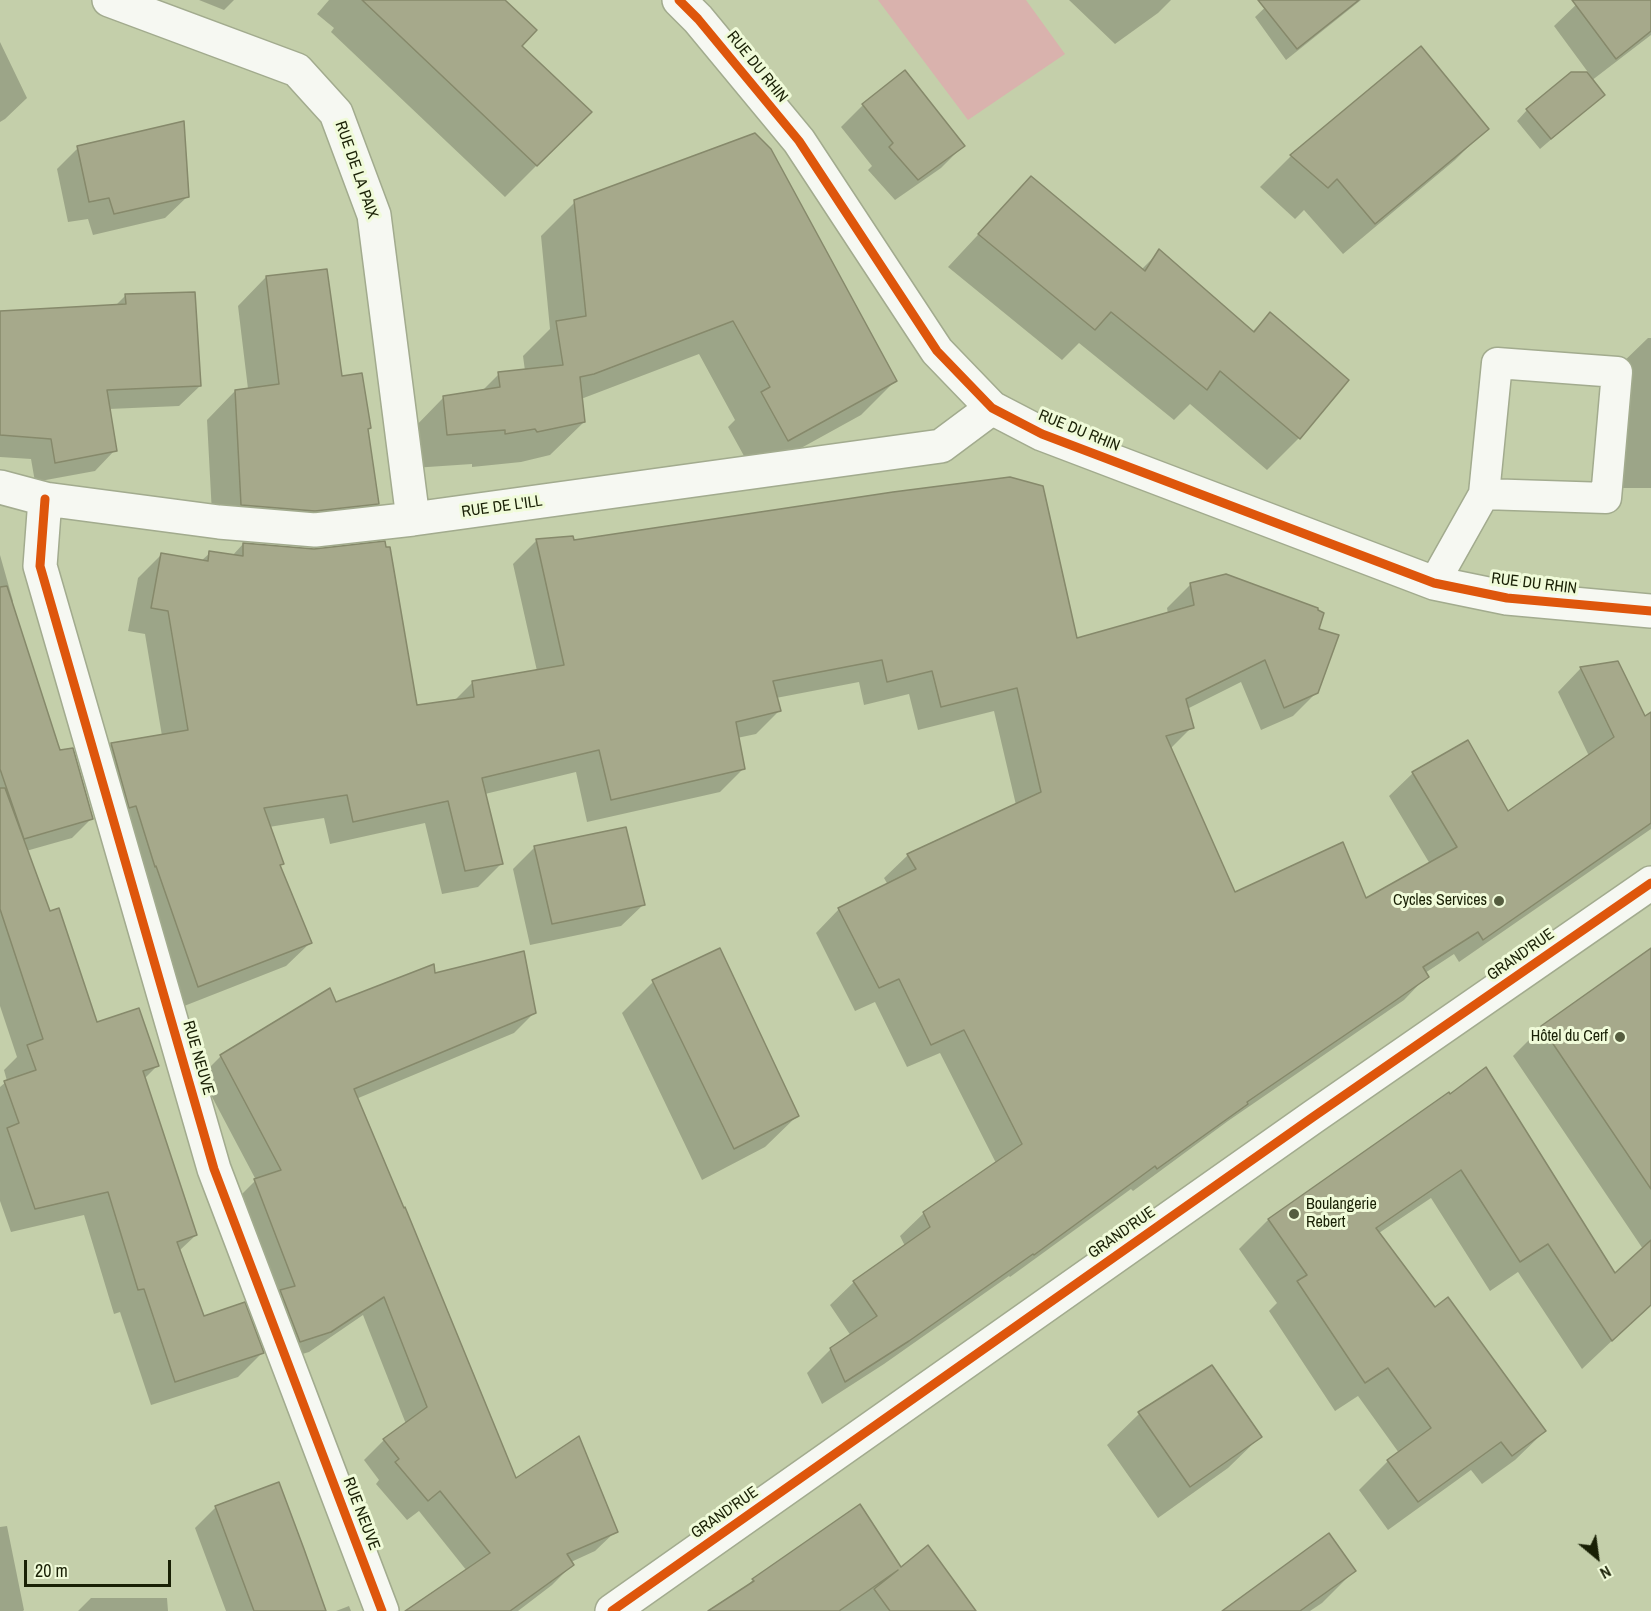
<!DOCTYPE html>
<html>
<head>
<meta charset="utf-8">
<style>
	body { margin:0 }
	#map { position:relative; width:1651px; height:1611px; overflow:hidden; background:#c4cfaa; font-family:"Archivo Narrow",sans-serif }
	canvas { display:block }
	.north { position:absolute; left:1567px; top:1527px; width:60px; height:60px; -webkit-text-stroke:4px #f0fbd9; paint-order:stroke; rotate:151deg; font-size:16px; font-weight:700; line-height:24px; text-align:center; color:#192005 }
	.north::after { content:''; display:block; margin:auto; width:21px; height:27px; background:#192005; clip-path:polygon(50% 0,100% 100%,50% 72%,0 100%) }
	.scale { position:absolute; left:24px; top:1560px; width:147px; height:27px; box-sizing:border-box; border:3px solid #192005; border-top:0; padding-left:8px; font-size:18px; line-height:21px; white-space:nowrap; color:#192005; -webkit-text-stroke:4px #f0fbd9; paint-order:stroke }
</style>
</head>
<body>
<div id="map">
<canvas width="1651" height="1611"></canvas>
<div class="north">N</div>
<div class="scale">20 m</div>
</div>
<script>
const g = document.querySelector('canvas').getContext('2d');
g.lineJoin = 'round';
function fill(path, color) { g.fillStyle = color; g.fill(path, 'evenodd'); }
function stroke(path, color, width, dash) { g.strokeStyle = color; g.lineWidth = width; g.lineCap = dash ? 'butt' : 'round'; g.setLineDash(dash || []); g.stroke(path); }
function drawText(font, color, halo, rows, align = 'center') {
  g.font = font + ' "Archivo Narrow",sans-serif'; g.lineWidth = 6; g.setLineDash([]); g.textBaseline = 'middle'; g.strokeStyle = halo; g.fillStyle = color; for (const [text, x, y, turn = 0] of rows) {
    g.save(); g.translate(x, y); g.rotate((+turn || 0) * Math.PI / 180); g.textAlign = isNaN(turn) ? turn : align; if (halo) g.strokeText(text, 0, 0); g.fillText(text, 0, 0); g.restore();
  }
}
const green = new Path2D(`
	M878 0H1026L1065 54 968 120Z`);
const shadow = new Path2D(`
	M199 0H234L224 10Z
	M329 0H503L520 46 590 112 505 197 331 32 334 28 317 14Z
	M1069 0H1171L1158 13 1115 44Z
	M1273 0H1361L1286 60 1255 17Z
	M1581 0H1651V35L1591 81 1603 95 1540 149 1517 121 1527 110 1593 79 1554 26Z
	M0 42 27 98 5 119 0 122Z
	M905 72 963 146 941 168 895 200 868 170 872 166 841 127 863 105Z
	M1487 128 1455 160 1343 254 1304 210 1295 219 1260 187 1291 156Z
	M78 148 187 197 165 218 93 235 88 219 68 222 57 169Z
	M1031 178 1141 270 1160 251 1252 332 1270 314 1347 380 1299 438 1267 470 1190 404 1174 420 1079 343 1062 360 948 267Z
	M575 202 895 381 861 415 754 474 728 427 735 420 699 354 581 399 584 422 550 455 521 462 472 467V464L413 468 410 432 443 398 481 392 499 374 525 371 523 356 550 329 541 236Z
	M266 277 341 377 367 430 378 503 349 532 213 533 207 420 235 391 248 389 238 306Z
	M125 296 200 386 179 406 109 409 115 450 95 471 35 482 31 459 0 457V314L115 306Z
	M1648 338H1651V488H1620L1618 367Z
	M572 537 573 541 1076 639 1168 614 1167 608 1191 584 1317 630V692L1293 716 1261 730 1241 682 1187 709 1192 727 1170 749 1235 894 1366 900 1430 864 1389 796 1413 773 1507 813 1589 756 1558 692 1581 668 1651 731V829L1459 962 1454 954 1425 973 1427 976 1404 1000 1366 1026 1228 1121 1133 1191 1131 1189 1010 1277 1009 1276 884 1364 822 1404 807 1373 831 1349 851 1336 830 1305 854 1282 905 1246 900 1236 924 1213 996 1163 940 1053 907 1067 875 1002 855 1011 816 933 839 909 888 885 884 878 908 855 1016 805 994 711 918 730 909 694 864 705 859 682 776 698 779 711 756 734 737 738 744 768 720 792 587 822 576 772 485 794 501 864 478 887 442 894 425 823 330 844 324 818 269 827 282 864 279 867 310 943 286 966 174 1010 88 768 111 744 162 736 145 634 128 631 138 578 161 555 201 561 210 553 232 556 243 544 415 707 453 702 473 682 537 671 513 564 536 541Z
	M0 555 13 601 12 603 57 745 92 818 72 838 26 851 49 913 96 1023 157 1066 144 1079 196 1235 179 1251 203 1318 262 1353 238 1377 151 1405 120 1312 114 1314 84 1215 11 1232 0 1201V1087L7 1081 4 1070 17 1057 0 1006Z
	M624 829 643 905 621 926 530 945 513 869 534 848Z
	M1651 950V1304L1582 1369 1518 1272 1490 1291 1431 1198 1379 1233 1434 1309 1545 1431 1515 1460 1482 1484 1471 1470 1388 1530 1359 1490 1388 1461 1399 1453 1358 1396 1335 1411 1269 1311 1277 1303 1239 1249 1268 1220 1449 1094 1615 1275 1643 1249 1513 1056 1542 1027Z
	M434 974 535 1012 514 1033 356 1099 515 1480 616 1531 595 1551 571 1562 572 1565 552 1585 518 1611H412L467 1571 419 1511 407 1520 376 1484 379 1480 364 1460 384 1440 406 1424 363 1315 309 1352 279 1361 235 1201 256 1180 201 1076 221 1056 335 1004Z
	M653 982 797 1116 765 1147 702 1180 622 1013Z
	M1212 1368 1260 1437 1228 1468 1158 1518 1107 1445 1139 1414Z
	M860 1506 900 1570 974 1611H711L741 1591 753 1580Z
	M216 1507 325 1611H226L195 1528Z
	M7 1526 24 1610 23 1611H0V1527Z
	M1354 1571 1322 1603 1310 1611H1225Z
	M91 1598H167L168 1611H78Z
	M349 1606 351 1611H336Z`);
const building = new Path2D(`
	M362 0H505L537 30 522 46 592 112 537 166Z
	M1258 0H1359L1297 49Z
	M1572 0H1651V31L1616 59Z
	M1421 46 1489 129 1375 224 1337 179 1328 188 1290 155Z
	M905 70 965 146 918 180 889 147 893 143 862 104Z
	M1571 72H1587L1605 95 1551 139 1526 109Z
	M184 121 189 197 114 214 109 198 89 202 77 146Z
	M755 133 771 149 897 381 788 441 761 392 770 387 733 321 594 374 580 377 585 422 537 432 535 429 505 434V430L447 435 443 396 500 387 498 372 563 365 556 321 586 316 574 200Z
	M1031 176 1145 271 1159 249 1254 332 1270 312 1349 380 1300 439 1220 371 1207 390 1111 312 1095 330 978 234Z
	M327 269 342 376 362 373 371 428 368 429 379 504 315 511 241 505 235 390 279 384 266 276Z
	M195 292 201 386 107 390 117 451 55 463 51 439 0 435V311L126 304 125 294Z
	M1010 477 1043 486 1077 638 1194 605 1190 583 1226 574 1318 608V610L1324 613 1319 629 1339 635 1318 693 1284 708 1265 660 1186 699 1194 728 1166 736 1235 892 1343 842 1366 898 1457 847 1412 772 1468 740 1508 811 1614 737 1580 667 1618 661 1645 716 1651 712V823L1483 940 1478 932 1423 967 1429 977 1392 1003 1247 1102 1248 1104 1157 1169 1155 1166 1034 1255 1033 1254 909 1341 845 1382 830 1348 877 1316 853 1281 930 1227 923 1212 1022 1144 964 1030 931 1045 899 979 879 988 838 908 916 869 907 854 1041 792 1017 688 941 707 932 671 887 682 882 660 773 681 781 711 736 722 745 769 611 800 599 750 482 778 503 864 465 871 448 801 353 822 347 795 264 808 284 864 280 865 312 943 198 987 156 866 155 867 136 806 129 808 111 743 188 730 168 611 151 608 161 553 208 561 209 551 243 556V543L314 549 385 541 386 547H390L417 705 474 697 472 681 564 665 536 539 573 536 574 540 893 492Z
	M7 586 58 744 60 750 73 748 93 819 24 839 0 769V587Z
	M0 788H5L50 911 59 908 97 1022 139 1008 159 1066 143 1071 197 1235 177 1242 204 1316 245 1302 264 1353 175 1382 144 1289 138 1290 108 1192 35 1209 7 1128 19 1123 4 1081 36 1070 27 1045 43 1039 0 909Z
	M626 827 645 905 552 924 534 846Z
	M720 948 799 1116 734 1149 652 980Z
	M1651 948V1189L1541 1026Z
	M524 951 536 1013 354 1089 404 1208 405 1207 516 1478 579 1436 618 1532 567 1554 574 1565 510 1611H405L490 1553 440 1491 428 1501 395 1462 399 1459 383 1439 427 1407 384 1297 331 1332 300 1342 280 1290 295 1286 254 1179 281 1170 220 1055 330 988 336 1002 434 964 435 973Z
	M1486 1067 1615 1273 1651 1240V1305L1612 1341 1548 1244 1520 1262 1461 1170 1376 1228 1435 1307 1448 1297 1546 1431 1512 1456 1501 1442 1418 1502 1387 1460 1431 1428 1388 1368 1365 1383 1297 1281 1307 1275 1268 1219 1449 1092 1450 1094Z
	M1212 1365 1262 1437 1190 1487 1138 1412Z
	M279 1482 304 1549 326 1611H254L215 1506Z
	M860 1504 901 1567 928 1545 976 1611H890L874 1589 898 1570 839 1611H708L754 1581 752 1579Z
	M1329 1533 1356 1571 1300 1611H1222Z`);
const service = new Path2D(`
	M1434 583 1484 494 1606 498 1617 372 1497 363 1484 494`);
const minor = new Path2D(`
	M109 0 297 70 336 113 374 215 413 519
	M0 487 45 499 219 522 315 530 413 519 941 446 992 408
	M45 499 40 566 214 1169 382 1611`);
const tertiary = new Path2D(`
	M679 0 698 19 799 141 937 351 992 408 1042 434 1434 583 1507 598 1651 611`);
const secondary = new Path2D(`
	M612 1611 1313 1117 1651 883`);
const cycleway = new Path2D(`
	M679 0 698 19 799 141 937 351 992 408 1042 434 1434 583 1507 598 1651 611
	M45 499 40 566 214 1169 382 1611
	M612 1611 1313 1117 1651 883`);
const markers = [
	[1499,901,6,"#555d3f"],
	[1620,1037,6,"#555d3f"],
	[1294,1214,6,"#555d3f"]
];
const streetNames = [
	["RUE DU RHIN",757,67,51],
	["RUE DE LA PAIX",356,170,71],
	["RUE DU RHIN",1079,431,22],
	["RUE DE L'ILL",502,507,-8],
	["RUE DU RHIN",1534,584,7],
	["GRAND'RUE",1521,955,-35],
	["RUE NEUVE",198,1058,74],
	["GRAND'RUE",1122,1233,-35],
	["GRAND'RUE",725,1513,-35],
	["RUE NEUVE",361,1514,69]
];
const poiNames = [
	["Cycles Services",1487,901],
	["Hôtel du Cerf",1608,1037],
	["Boulangerie",1306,1205,"left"],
	["Rebert",1306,1223,"left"]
];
fill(green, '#d9b2ad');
fill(shadow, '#0003');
fill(building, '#a6a98b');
stroke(building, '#86896b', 1.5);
stroke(service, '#a2ab8e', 33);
stroke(minor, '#a2ab8e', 36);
stroke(tertiary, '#a2ab8e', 36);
stroke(secondary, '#a2ab8e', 36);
stroke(service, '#f6f8f2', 30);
stroke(minor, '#f6f8f2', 33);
stroke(tertiary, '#f6f8f2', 33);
stroke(secondary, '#f6f8f2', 33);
stroke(cycleway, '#de560c', 9);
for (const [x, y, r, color] of markers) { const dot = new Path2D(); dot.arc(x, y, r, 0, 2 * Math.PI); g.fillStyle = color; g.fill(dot); stroke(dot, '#f0fbd9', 2); }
drawText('16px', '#192005', '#f0fbd9', streetNames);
drawText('16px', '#192005', '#f0fbd9', poiNames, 'right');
</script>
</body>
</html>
